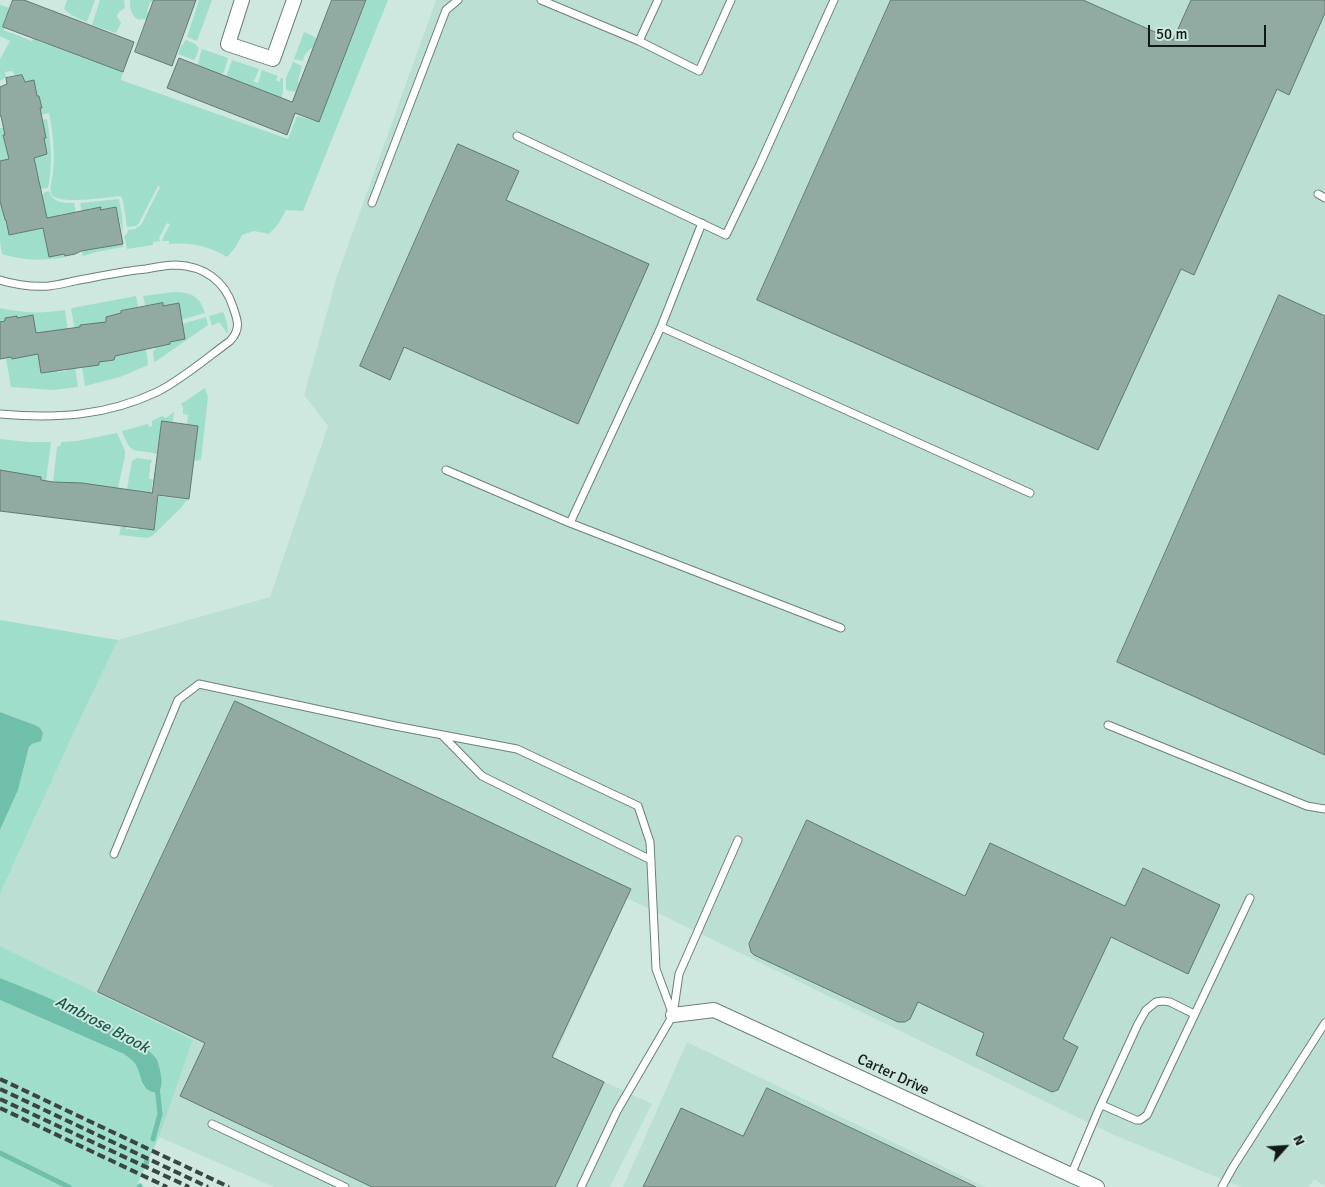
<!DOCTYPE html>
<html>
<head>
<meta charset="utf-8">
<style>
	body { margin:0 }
	#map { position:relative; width:1325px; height:1187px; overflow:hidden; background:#cee8e0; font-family:Signika,sans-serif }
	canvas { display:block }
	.north { position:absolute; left:1260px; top:1122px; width:50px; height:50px; -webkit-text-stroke:4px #cee8e0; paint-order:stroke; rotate:64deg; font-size:14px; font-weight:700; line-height:20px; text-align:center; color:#101917 }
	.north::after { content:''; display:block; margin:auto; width:18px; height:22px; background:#101917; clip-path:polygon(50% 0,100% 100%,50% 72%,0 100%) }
	.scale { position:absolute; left:1148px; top:25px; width:118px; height:22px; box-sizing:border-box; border:2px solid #101917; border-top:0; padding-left:6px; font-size:15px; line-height:18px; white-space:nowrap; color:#101917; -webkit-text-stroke:4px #cee8e0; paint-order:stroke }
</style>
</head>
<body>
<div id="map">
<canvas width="1325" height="1187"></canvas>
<div class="north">N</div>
<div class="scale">50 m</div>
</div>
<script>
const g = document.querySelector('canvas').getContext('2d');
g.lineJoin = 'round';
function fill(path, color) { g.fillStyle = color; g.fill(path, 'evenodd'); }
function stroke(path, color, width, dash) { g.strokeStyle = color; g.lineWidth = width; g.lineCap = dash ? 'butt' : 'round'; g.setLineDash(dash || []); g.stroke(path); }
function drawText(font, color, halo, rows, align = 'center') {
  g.font = font + ' Signika,sans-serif'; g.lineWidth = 4; g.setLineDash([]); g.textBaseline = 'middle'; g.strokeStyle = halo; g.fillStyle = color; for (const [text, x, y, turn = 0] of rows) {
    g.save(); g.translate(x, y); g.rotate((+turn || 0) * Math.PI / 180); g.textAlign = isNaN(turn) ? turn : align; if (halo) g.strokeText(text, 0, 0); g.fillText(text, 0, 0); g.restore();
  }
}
const built = new Path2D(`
	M436 0H1325V1186L1314 1179 1309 1187H1241L1114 1135 627 898 554 1058 652 1104 610 1187H274L159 1137 193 1040 0 946V894L75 730 118 640 270 597 328 426 304 395 337 276Z
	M687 1042 985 1187H623Z`);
const green = new Path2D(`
	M67 0H95L87 22C79 19 70 15 64 9Z
	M100 0H124L125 8 119 12 117 16 121 23 116 33 92 25Z
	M130 0H155L154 2H150L147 12 150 14 148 20 141 19 140 20C131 17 130 9 130 0Z
	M199 0H212L197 41 187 37Z
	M367 0H388L303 211 286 210 279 223 269 234 254 231 242 235 235 248 227 257C209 246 191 242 169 244V241H162L163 238 170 224 167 223 159 238 160 241 153 242V245L127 249 124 236 127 234 128 230 135 229 141 225 160 187 158 186 139 223 136 226 127 227 123 201 121 196C109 197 60 205 52 195 48 189 53 178 53 172 55 152 53 133 49 113L40 115 39 109 42 108 39 96H37L33 80 25 82 22 75 16 76 12 71 5 72 6 77 0 81V59L10 41 0 36V5L10 8 3 27 4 28V30L10 33H12L32 41 33 39H36L38 41 123 72 121 80 288 139 297 116 319 122Z
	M304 32 313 36 316 38 315 45C310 50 304 52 303 61L294 59Z
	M186 40 195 44 199 48 196 57 194 60 178 54 181 46Z
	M202 49 228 58 224 72 221 75 198 65 200 55Z
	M232 60 259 69 255 79 253 81 258 83 262 70 278 76 276 80 279 82 281 78H283V92L281 98 226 77Z
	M293 62 302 66 298 81 299 84 296 92 286 90V78Z
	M47 119C51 142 53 165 48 188L39 189 37 183 40 181 37 171H35L32 156 47 153 44 138 46 137 41 120Z
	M0 128H4L6 134 3 136 5 145H7L10 159 0 161Z
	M49 191C53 203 63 203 74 203L76 213 70 215 69 213 58 215V217L45 220 43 213 46 211 43 201 40 199 45 192Z
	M119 199 122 216 123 233 116 207 100 210V207L89 209V211L82 213 80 203Z
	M0 202H3L2 209 4 220H6L8 234 10 235 43 228 49 257 64 254 66 257C41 261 26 261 2 254L0 242Z
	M122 244 123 247 96 252 83 256 81 251 123 244Z
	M174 292C191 292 200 296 205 313L181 320 179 303 146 309 143 296Z
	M136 296 139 310 133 311 132 309 122 311 121 313 106 317 107 324 80 325V329L75 330 71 309 72 308Z
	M0 308C25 313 40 314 65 310L68 331 38 344 16 316 6 318 5 321 0 322Z
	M223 312 227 322 228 333H227L219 322 212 326 209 316Z
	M206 317 208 325 155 362 154 361 153 350H156L154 345 159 346 169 344 170 342 182 324Z
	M145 347 147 354 148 365 120 377 85 386 82 367 99 365V362L114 360 116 352Z
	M38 352 41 373 57 370 58 372 67 371V369L75 367 78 387 53 390 11 387 6 358 11 357 13 359 24 357V355Z
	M205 388 208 397 201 460 194 461 198 426 187 424 188 415 183 414V407L181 404Z
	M174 412 173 422 162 421 157 454C134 448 131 457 122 431L148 424 149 427 152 426V421L162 416 166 418Z
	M117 433 125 451V456L118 488 86 484 53 482 57 447 61 445V442L77 441Z
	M0 439 29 442H51L46 481 41 480V477L30 475 15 476V472L0 470Z
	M137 458 152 460 150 465V468L149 478 153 480 151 493 127 489 132 461Z
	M159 496 187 500 180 509 152 536 147 538 119 535 121 527H126V529L138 530V529L154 530Z
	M0 620 118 640 75 730 0 894V830L18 790 29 747 32 744 38 742C45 734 44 731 35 725L0 712Z
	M0 946 193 1040 159 1137 136 1187H0V1000L124 1054 136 1063 144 1087 161 1074 61 1004 0 978Z`);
const water = new Path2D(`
	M0 712 35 725 40 728 43 733 41 741 32 744 29 747 18 790 0 830Z
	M0 978C30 990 143 1035 157 1060 159 1065 163 1081 161 1086 161 1089 159 1091 157 1093 140 1090 143 1079 136 1065 134 1061 129 1058 124 1054L0 1000Z`);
const stream = new Path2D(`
	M153 1139 160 1114 157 1086
	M0 1153 69 1187
	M146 1165 147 1160
	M139 1187 140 1186`);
const building = new Path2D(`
	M13 0H24L134 42 123 72 3 27Z
	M154 0H196L172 66 135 52Z
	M332 0H366L319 122 295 113 287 135 167 88 179 58 292 102Z
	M891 0H1083L1173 40 1191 0H1325V13L1289 95 1277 89 1194 275 1181 269 1098 450 757 300Z
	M22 75 25 82 34 80 37 96H39L42 108H40L46 138H44L47 154 34 158 47 218 101 207 100 210 116 207 123 244 81 251 75 254 65 256 64 254 49 257 43 228 9 235 6 220H5L0 201V161L9 159 3 135H5L1 116H0V87L7 84 6 78Z
	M458 144 519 171 506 200 649 264 578 424 404 347 390 380 360 366Z
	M1279 295 1325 316V755L1117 662Z
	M163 303V306L179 303 185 339 170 342V344L115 356 114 360 99 362V365L41 373 38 354 12 359 11 357 0 359V322L5 321V318L17 316V318L33 315 36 333 80 327V325L106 322V317L121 313V311Z
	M162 421 198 426 189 499 158 495 154 530 0 511V470L41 477V480L53 482 82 483 152 493Z
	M235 701 631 889 552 1057 604 1082 555 1187H372L180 1096 205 1043 98 992Z
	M807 820 965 896 990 843 1125 906 1143 868 1220 905 1188 974 1111 937 1063 1039 1078 1047 1058 1090 1052 1092 976 1055 984 1033 918 1002 910 1019 905 1022H898L754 955 751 952 749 944Z
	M767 1088 976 1187H643L681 1108 743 1136Z`);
const lane = new Path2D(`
	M541 0 639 41 658 0
	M639 41 699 71 731 0
	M517 136 726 235 760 164 834 0
	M1318 194 1325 198
	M372 203 446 10 458 0
	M702 223 661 327 1030 493
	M0 280C16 285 33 287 49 286 59 285 69 282 79 280 101 276 124 271 146 269 156 267 167 265 176 265 204 266 225 281 233 307 238 321 241 329 230 341 208 357 181 380 157 392 106 416 56 419 0 414
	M446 470 570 523 661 327
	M570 523 841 628
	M1108 725 1307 806 1325 809
	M443 736 482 776 651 860
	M114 854 178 700 199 684 395 726 517 749 638 806 650 842 656 969 673 1015
	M1102 1105 1136 1120H1140L1147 1115 1250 898
	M212 1124 345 1187
	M1071 1175 1098 1111 1138 1024 1146 1010 1156 1002 1163 1001 1170 1002 1194 1014
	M581 1187 617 1111 673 1015 679 974 738 840
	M1222 1187 1233 1167 1325 1023`);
const street = new Path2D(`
	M242 0 228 44 273 59 294 0
	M673 1015 714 1010 1097 1187`);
const rail = new Path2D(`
	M0 1079 229 1187
	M0 1089 208 1187
	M0 1099 189 1187
	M0 1108 167 1187`);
const streetNames = [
	["Carter Drive",893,1075,25]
];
const waterNames = [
	["Ambrose Brook",102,1025,28]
];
fill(built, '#bcdfd4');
fill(green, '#a0decc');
fill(water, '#6fbfaa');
stroke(stream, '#6fbfaa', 5);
fill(building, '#91aaa2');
stroke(building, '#607871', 1);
stroke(lane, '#69817a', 9);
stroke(street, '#69817a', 16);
stroke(lane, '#fff', 7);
stroke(street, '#fff', 14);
stroke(rail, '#3a4643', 4, [8, 4]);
drawText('15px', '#101917', '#cee8e0', streetNames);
drawText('italic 16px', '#1a5b4c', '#cee8e0', waterNames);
</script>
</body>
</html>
